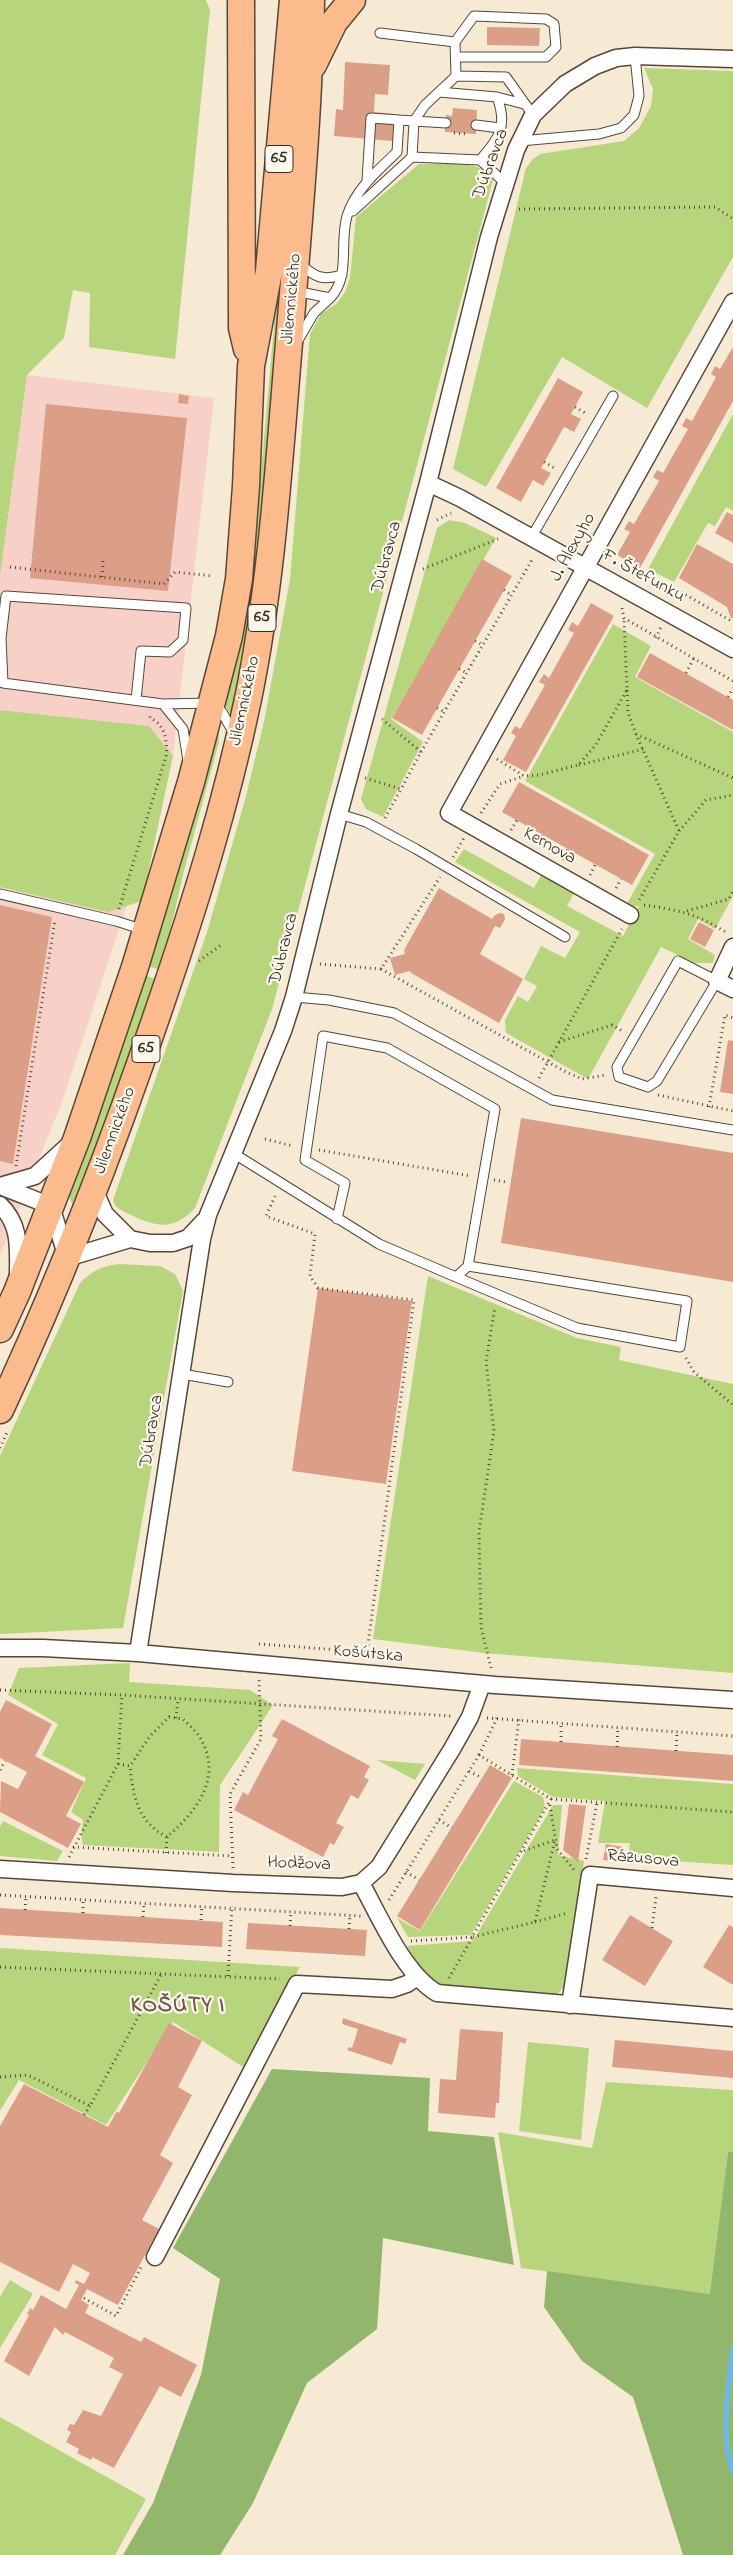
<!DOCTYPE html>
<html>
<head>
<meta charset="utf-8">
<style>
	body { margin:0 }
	canvas { display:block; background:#f6ead5 }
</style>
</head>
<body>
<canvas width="733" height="2555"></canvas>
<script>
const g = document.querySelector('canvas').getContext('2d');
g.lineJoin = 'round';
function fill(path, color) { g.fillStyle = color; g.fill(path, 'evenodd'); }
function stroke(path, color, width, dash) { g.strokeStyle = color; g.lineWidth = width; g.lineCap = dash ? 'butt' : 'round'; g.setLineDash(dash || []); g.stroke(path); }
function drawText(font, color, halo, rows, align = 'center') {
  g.font = font + ' "Indie Flower",sans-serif'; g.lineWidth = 4.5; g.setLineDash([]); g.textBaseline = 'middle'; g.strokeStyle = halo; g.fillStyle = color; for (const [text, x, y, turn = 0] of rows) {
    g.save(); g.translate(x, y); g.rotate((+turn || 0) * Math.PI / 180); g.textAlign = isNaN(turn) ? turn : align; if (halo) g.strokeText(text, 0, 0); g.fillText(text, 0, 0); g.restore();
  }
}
const built = new Path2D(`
	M27 375 214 398 173 756 149 726 0 710V576Z
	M0 857 131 893 62 1102 0 1255Z`);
const green = new Path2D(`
	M0 0H206L210 10 175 359 89 347 90 293 73 290 64 338 27 375 0 576Z
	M644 68 733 71V257L647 408 562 357 486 487 453 469 526 168 532 160 540 154 624 141 639 128 651 106 653 89Z
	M419 164C441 165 481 157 493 180L272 1009 195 1208C174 1231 156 1227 131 1215 123 1211 115 1209 113 1200L207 932 245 800 264 722 290 579 310 334 321 314 337 303 345 292 350 278 356 217Z
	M277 292H282L256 575H252Z
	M733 414V511L726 507 715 526 708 523 674 582 648 569Z
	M449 520 465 523 496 538 391 719 423 742 383 817 366 809 361 799 437 528Z
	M251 585H255L232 717 224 703Z
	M613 624 651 646 635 677 733 732V896L715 929 698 919 688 939 715 955 713 963H694L661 947 588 1079 506 1033 505 1020 518 996 528 1002 537 986 524 979 541 946 565 958 580 932 455 862 464 849 534 888 541 875 574 893 567 906 623 936 639 906 625 907 655 854 525 781Z
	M0 710 149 726 173 756 142 901 108 912 0 887Z
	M218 726 219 742 184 871 161 970 147 966Z
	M144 975 158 980 76 1206H73L67 1192Z
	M119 1264 160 1266 175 1274 183 1291 123 1628 0 1634V1456L80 1283C92 1271 101 1266 119 1264Z
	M428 1276 577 1338 621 1347 619 1360 733 1384V1673L484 1653 373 1639Z
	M130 1663 129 1682 250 1690 273 1705 220 1785 219 1852 83 1845 81 1834 83 1820 71 1812 86 1778 42 1755 58 1724 8 1695 19 1668Z
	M377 1760 425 1764 415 1780Z
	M517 1768 733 1784V1865L628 1858 630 1843H598L605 1801 553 1797 518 1776Z
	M514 1781 543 1797 545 1808 471 1935 408 1937 397 1918 420 1931Z
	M553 1805H562L558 1855 584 1861 570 1981 556 1995 449 1989 430 1983 407 1946 473 1941Z
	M3 1821 63 1851 57 1861 0 1856V1827Z
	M0 1948 300 1967 243 2067 173 2022 106 2125 19 2080 0 2111Z
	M528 2042 589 2048 581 2140 519 2131Z
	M606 2082 733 2090V2152H728L711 2294 521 2268 498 2132 592 2148Z
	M10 2280 33 2294 0 2348V2297Z
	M0 2417 146 2499 115 2555H0Z`);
const forest = new Path2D(`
	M272 2069 430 2078 428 2131 494 2137 514 2265 383 2238 377 2329 307 2383 253 2503 220 2555H123L153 2503 201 2375 220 2279 173 2248Z
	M728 2152H733V2555H683L633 2397 582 2361 544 2307 547 2271 710 2294Z`);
const stream = new Path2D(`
	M733 2349C728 2389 720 2434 733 2473`);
const building = new Path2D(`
	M487 27 540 28 539 46 487 45Z
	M345 62 390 65 388 95 375 94 374 112 395 114 393 141 334 136 336 109 343 110Z
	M453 108 477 110 476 134 445 132 446 115 452 116Z
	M733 347V401L640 568 617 555 630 532 624 529 629 521 634 524 659 481 653 477 657 470 663 473 688 429 682 426 686 418 692 421 716 377 711 374 715 366 720 369Z
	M558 378 583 392 571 414 581 419 574 432 564 427 541 468 551 473 543 486 533 480 521 502 496 488Z
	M179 394 189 396 188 404 178 403Z
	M46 404 187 418 168 591 30 578Z
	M727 512 733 515V543L715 533Z
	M697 544 733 564V618H731L727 607 679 578Z
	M482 559 512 576 422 735 392 718Z
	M591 603 614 616 526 772 503 760 516 736 511 733 515 726 520 729 545 685 539 682 544 674 549 678 574 633 568 630 572 622 578 626Z
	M650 653 733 700V730L637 677Z
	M519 782 649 855 632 885 502 812Z
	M439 888 492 919 495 915 500 913 504 914 505 919 500 928 495 926 480 954 523 979 499 1023 411 973 410 971 395 975 390 958 405 954 404 950Z
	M0 905 52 917 13 1164 0 1161Z
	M699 922 714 930 705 947 690 939Z
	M728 1040 733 1041V1094L720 1092Z
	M521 1118 733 1153V1282L501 1243Z
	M318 1288 412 1301 386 1484 292 1471Z
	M6 1700 52 1724 35 1756 84 1782 66 1816 81 1824 68 1848 0 1812 1 1781 18 1789 27 1772 0 1758V1712Z
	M282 1719 370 1766 364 1777 369 1780 358 1799 351 1795 336 1823 344 1827 334 1845 330 1843 323 1857 234 1810 243 1792 248 1795 278 1739 272 1736Z
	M521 1739 733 1755V1781L519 1765Z
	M490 1765 512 1778 420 1930 397 1916Z
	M569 1804 586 1806 578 1862 563 1850Z
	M606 1844 624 1847 623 1862 603 1860Z
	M0 1908 223 1922 222 1947 0 1935Z
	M630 1915 673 1941 645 1986 602 1960Z
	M248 1923 367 1930 365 1956 246 1949Z
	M729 1925 733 1927V1985L703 1967Z
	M343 2018 407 2039 405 2044 400 2042 392 2065 347 2050 349 2047 352 2048 358 2029 342 2024Z
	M169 2023 202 2041 178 2087 192 2095 160 2155 173 2163 142 2220 159 2229 118 2305 87 2289 81 2300 89 2305 85 2313 141 2342 144 2337 197 2365 181 2397 160 2386 114 2468 92 2457 91 2460 77 2453 79 2449 66 2442 71 2432 67 2430 70 2424 74 2425 83 2410 101 2416 123 2374 109 2367 114 2358 65 2332 63 2335 55 2327 29 2376 4 2361 29 2315 27 2314 30 2308 33 2310 41 2295 66 2309 79 2285 75 2283 76 2280 84 2284 90 2273 73 2264 59 2292 0 2262V2126L24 2084 108 2127 117 2111 119 2113Z
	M460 2029 503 2032 499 2103H496L495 2118 438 2113 440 2079 456 2080Z
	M615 2040 733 2051V2078L612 2067Z`);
const path = new Path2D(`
	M454 133 467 134
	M519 209 715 207 733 219
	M575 407 587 414
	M544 462 556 469
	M437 520 451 513
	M10 567 164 584 175 572 213 576
	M423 569 498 539
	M102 577 103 561
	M657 587 679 591 733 622
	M504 590 511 595
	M622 608 624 618 733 681
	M656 638 661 627
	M475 641 483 645
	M459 669 467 673
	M686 673 694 658
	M627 690 628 713 636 734 679 831 638 902
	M728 697 733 688
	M437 708 445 712
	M636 734 733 778
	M421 752 533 558
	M497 759 524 776 539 775 578 765 595 746 627 690 624 619
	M579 765 644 749
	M365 778 401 789 421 752 382 719
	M481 813 500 784 524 776
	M385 818 401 789
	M511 830 517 820
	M679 831 706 800 733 795
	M537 845 543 835
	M453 857 464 838
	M563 860 568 849
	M590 875 595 865
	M616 888 621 879
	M644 905C678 910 698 914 727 933
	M119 909 167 753C166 737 165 725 150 718V715
	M687 911 729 899 733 891
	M199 961 221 945
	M320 964 381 969 440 877
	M381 969 566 1072 582 1079 606 1075
	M559 1042 612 1025 624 1032
	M539 1078 622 929
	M658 1095 733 1111
	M709 1107 725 1015 733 1018
	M265 1139 293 1146
	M319 1150 471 1176
	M16 1166 55 920
	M494 1180 506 1182
	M686 1358 694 1372 733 1405
	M0 1448 8 1430
	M259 1644 367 1652 414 1300 318 1288 310 1276 315 1234 266 1216 276 1194
	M491 1668 481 1627 479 1532 494 1431 486 1362 495 1307
	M0 1690 122 1695 451 1716
	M176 1718 178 1699
	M487 1718 733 1736
	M561 1742V1723
	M617 1747 618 1727
	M676 1751 677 1732
	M479 1755 497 1718
	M118 1764 130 1766 150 1736 169 1717 183 1719C188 1724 195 1730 199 1736 224 1776 198 1810 167 1837 138 1822 133 1797 130 1766
	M0 1770 5 1761
	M469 1771 482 1778
	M512 1775 519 1719
	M551 1799 733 1812
	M550 1805 557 1849 574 1870
	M439 1820 452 1828
	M73 1847 231 1856
	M166 1853 167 1837
	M69 1857 118 1764 122 1695
	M586 1859 597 1803
	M233 1868 230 1794 261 1739 259 1680
	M406 1872 419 1880
	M0 1895 361 1916
	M389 1900 479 1755 551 1799 472 1937 535 1922 555 1840 523 1851
	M25 1910 26 1896
	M83 1913V1900
	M143 1917 144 1903
	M201 1920 202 1906
	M535 1922 568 1913
	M290 1926 291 1912
	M652 1928 656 1897
	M349 1929 350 1915
	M411 1941 472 1937
	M0 1967 280 1979
	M228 1976 232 1906
	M449 1978 472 1938
	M0 2077 28 2075 90 2106 162 1973
	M84 2115 90 2106
	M84 2298 116 2316 141 2267`);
const service = new Path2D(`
	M380 33 455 42
	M456 57H546L556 47 554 24 546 19 474 16 455 42 456 76
	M439 92 497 97 524 104
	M476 125 500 128
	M520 141 599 134 621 128 634 115 639 96 635 56
	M412 157 480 160 505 183
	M480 160C499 139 508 126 497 97
	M367 180 371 118 399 120
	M353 211 412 157 414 121 446 123
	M300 264C315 277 322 281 342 275
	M295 291 330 298C351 277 339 243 347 216 355 190 378 170 397 152L399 120 414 121 425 105 456 76 506 77 533 115
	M297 342 314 313 330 298
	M531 538 613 396
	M136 700 141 651 170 652 183 640 186 608 6 596 1 638 3 683 163 704 212 703 222 712 234 734
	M163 704 183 729 188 761
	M339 814 366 822 416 849 565 937
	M0 894 116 921 144 930
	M678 961 717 981 657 1081 648 1087 619 1077 617 1067Z
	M294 997 329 1000 394 1013 552 1100 733 1130
	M233 1153 379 1244 456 1277 468 1266 495 1109 387 1048 323 1036 305 1160 345 1183 337 1219
	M456 1277 577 1328 680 1347 687 1301 468 1266
	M182 1374 228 1382`);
const minor = new Path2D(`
	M428 483 460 498 733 649
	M630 915 449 813 733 302
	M733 947 717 981 733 989
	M0 1186 51 1206 67 1258 130 1239 150 1243H173L188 1238 204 1221
	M0 1186 35 1176 71 1143
	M94 1189 105 1214 130 1239
	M0 1205C21 1225 18 1248 18 1275
	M0 1648H43L138 1653 495 1685 733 1700
	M138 1653 202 1239 208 1215 283 1031 294 997 339 814 428 483 489 237 516 150 533 115 565 84 595 66 616 58 635 56 733 59
	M0 1869 233 1883 342 1887 361 1883 379 1867 452 1749 470 1717 482 1684
	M361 1883C380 1917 404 1974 437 1993L733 2018
	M570 2005 590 1875 733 1888
	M155 2257 297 1984 392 1989 407 1984 417 1977`);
const primary = new Path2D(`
	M241 0 242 328 247 349
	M313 65 334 22 352 0
	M0 1329 17 1292 77 1138 135 967 191 782 229 636 239 579 246 486 251 366 269 271 293 0
	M0 1410C61 1280 113 1145 159 1009 194 907 226 805 248 699 272 582 279 462 289 343 298 229 309 115 311 0`);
const shields = [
	[279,159,28],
	[262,618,28],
	[146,1049,28]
];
const shieldNames = [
	["65",279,159],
	["65",262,618],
	["65",146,1049]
];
const streetNames = [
	["Dúbravca",492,164,-70],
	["Jilemnického",293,299,-85],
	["J. Alexyho",574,548,-61],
	["Dúbravca",388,557,-75],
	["F. Štefunku",643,577,29],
	["Jilemnického",246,701,-78],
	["Kernova",549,847,29],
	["Dúbravca",285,949,-76],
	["Jilemnického",116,1131,-70],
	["Dúbravca",153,1431,-81],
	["Košútska",368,1655,5],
	["Rázusova",643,1860,5],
	["Hodžova",299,1865,2]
];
const districtNames = [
	["KOŠÚTY I",178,2007]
];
fill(built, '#f7d1c8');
fill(green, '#b7d57c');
fill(forest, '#91b66c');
stroke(stream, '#70b7e7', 5.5);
fill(building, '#db9f88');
stroke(service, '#574739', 11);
stroke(minor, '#574739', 19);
stroke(primary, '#574739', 29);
stroke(path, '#574739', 3, [1, 4]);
stroke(service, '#fff', 9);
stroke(minor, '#fff', 16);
stroke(primary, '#fbbb8c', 26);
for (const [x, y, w] of shields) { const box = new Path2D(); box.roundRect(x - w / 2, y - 13.5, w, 27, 4); g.fillStyle = '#fbf7ec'; g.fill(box); stroke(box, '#3b2a1e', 1); }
drawText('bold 16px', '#3b2a1e', null, shieldNames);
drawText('18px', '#3b2a1e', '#fbf7ec', streetNames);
g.letterSpacing = '1px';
drawText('bold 22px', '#735343', '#fbf7ec', districtNames);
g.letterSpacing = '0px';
</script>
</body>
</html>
